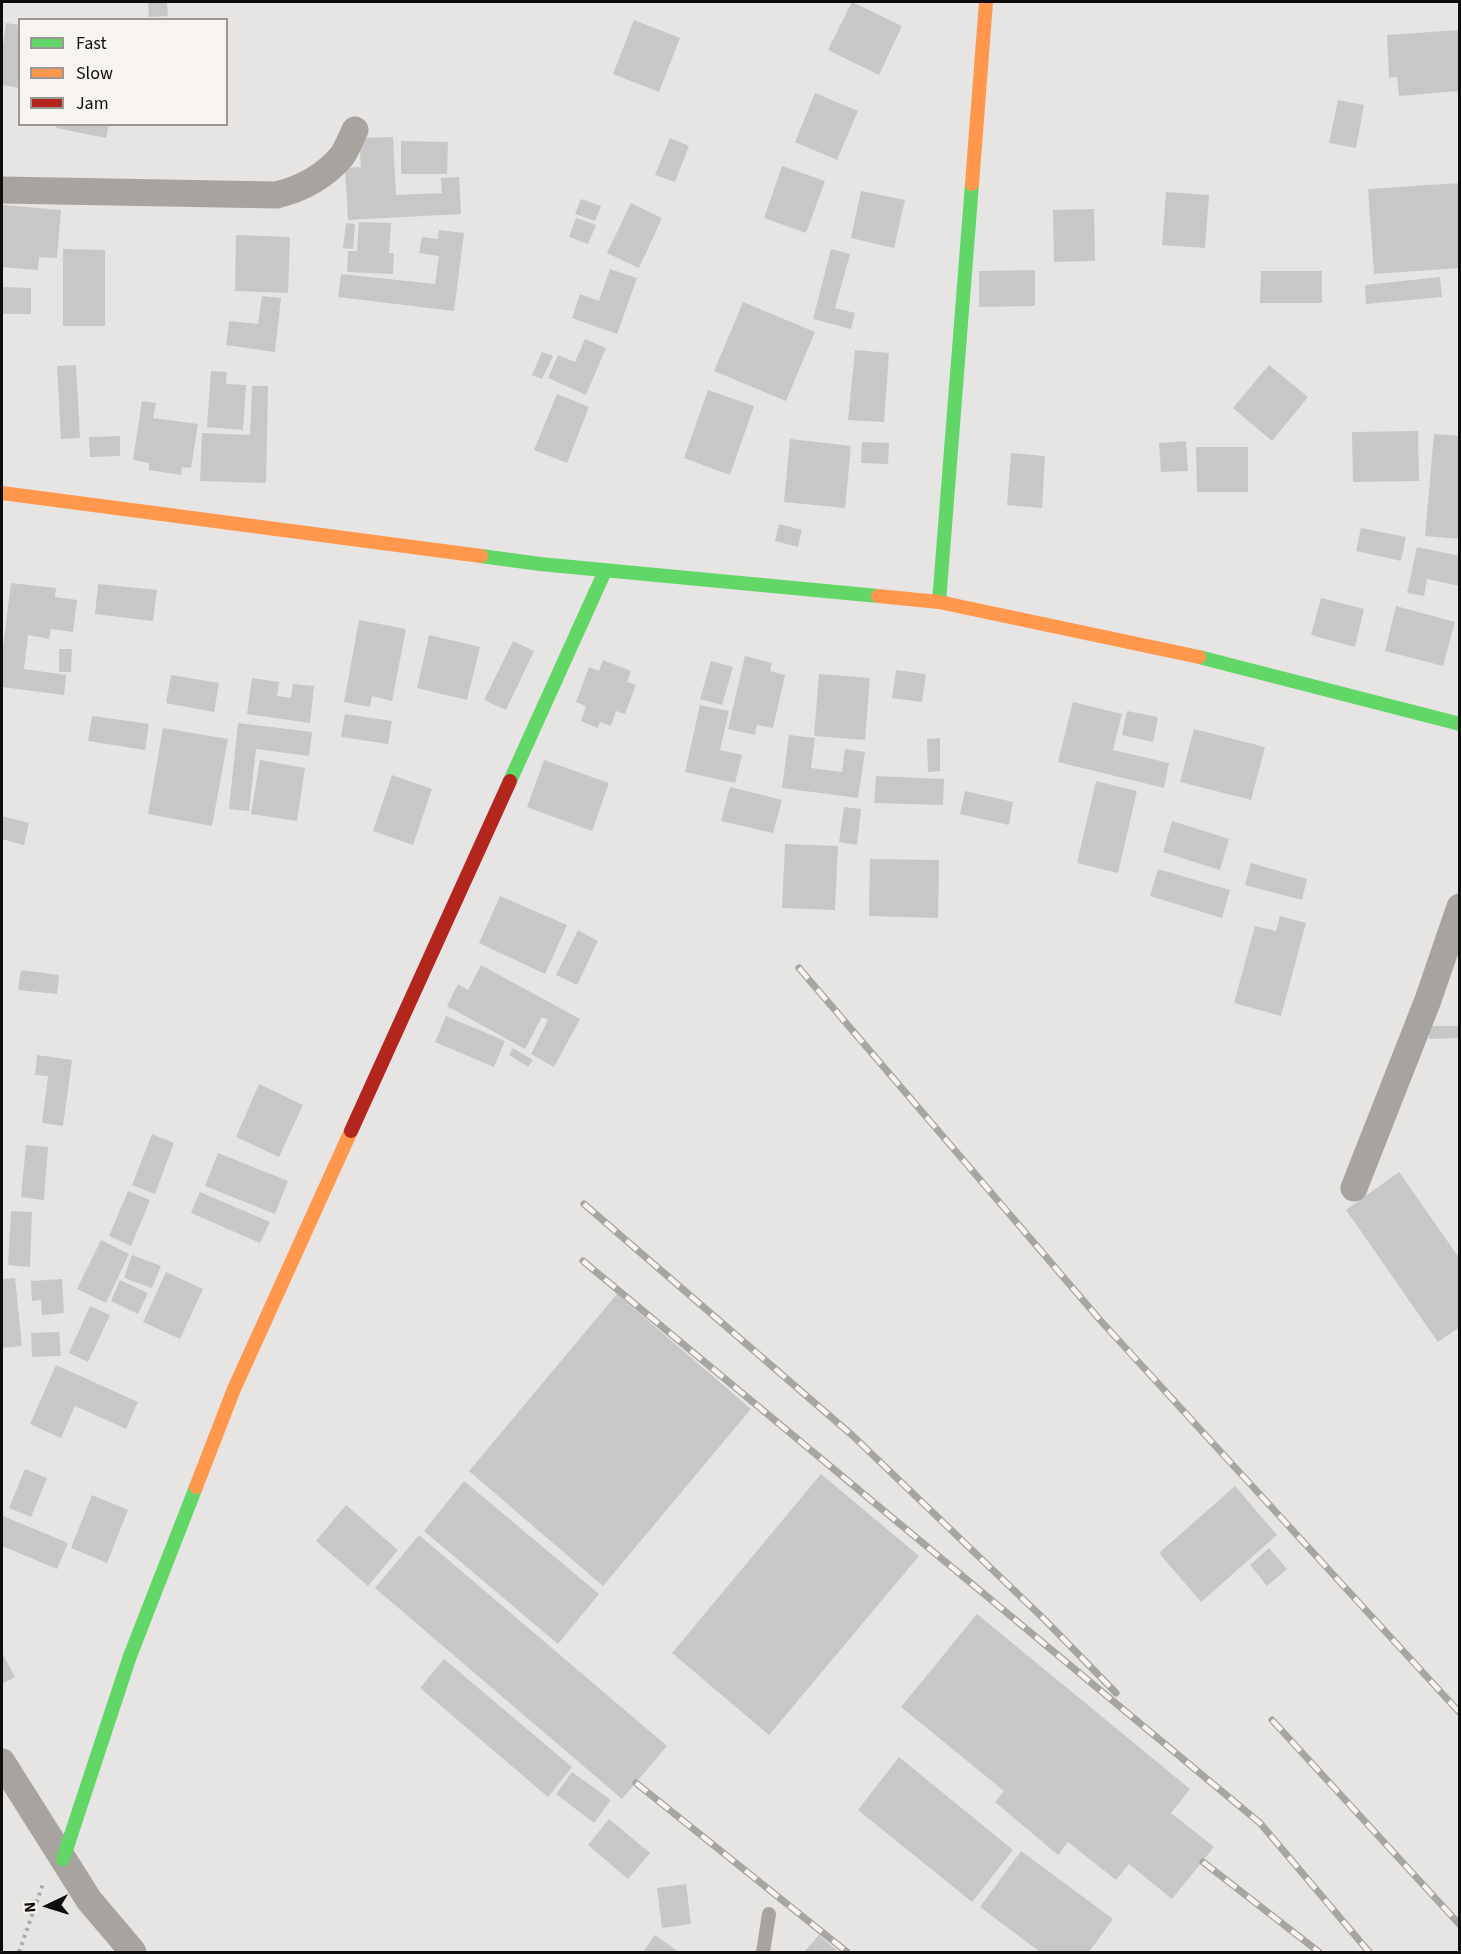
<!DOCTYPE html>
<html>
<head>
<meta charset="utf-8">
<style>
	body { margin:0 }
	#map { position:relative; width:1461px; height:1954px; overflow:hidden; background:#e7e5e3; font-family:"Source Sans 3",sans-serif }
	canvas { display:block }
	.frame { position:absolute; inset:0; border:3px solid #0e0d0c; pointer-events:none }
	.legend { position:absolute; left:18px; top:18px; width:210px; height:108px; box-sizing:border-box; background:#f7f3ee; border:2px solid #9a9794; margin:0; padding:8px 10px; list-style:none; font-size:18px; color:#0e0d0c }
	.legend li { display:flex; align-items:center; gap:12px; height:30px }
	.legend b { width:30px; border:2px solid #9a9794 }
	.north { position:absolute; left:18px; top:1876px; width:60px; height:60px; -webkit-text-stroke:4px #f7f3ee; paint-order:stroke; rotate:266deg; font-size:16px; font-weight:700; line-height:24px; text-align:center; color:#0e0d0c }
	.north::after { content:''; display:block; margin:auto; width:21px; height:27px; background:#0e0d0c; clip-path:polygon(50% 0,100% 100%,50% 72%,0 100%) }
</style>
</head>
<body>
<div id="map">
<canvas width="1461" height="1954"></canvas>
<div class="frame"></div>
<ul class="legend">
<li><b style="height:8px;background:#63d668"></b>Fast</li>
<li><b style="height:8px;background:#ff974d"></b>Slow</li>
<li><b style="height:8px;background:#b3261e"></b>Jam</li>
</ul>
<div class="north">N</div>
</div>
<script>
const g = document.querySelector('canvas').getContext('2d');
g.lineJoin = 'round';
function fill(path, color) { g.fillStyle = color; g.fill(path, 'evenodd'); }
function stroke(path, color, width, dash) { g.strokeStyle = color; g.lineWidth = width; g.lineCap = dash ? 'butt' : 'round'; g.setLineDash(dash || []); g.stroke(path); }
const building = new Path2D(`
	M148 2H167L168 16 149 17Z
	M852 2 902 26 879 75 828 50Z
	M634 20 680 38 659 92 613 74Z
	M6 23 20 25V88L2 85V53Z
	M1460 30V91L1399 96 1397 77 1389 78 1387 35Z
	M815 93 858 111 837 160 795 142Z
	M1338 100 1364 105 1356 148 1329 143Z
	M57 124H109L106 138 56 128Z
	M393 137 396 195 442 193 441 178 459 177 461 214 348 220 345 168 361 167 359 138Z
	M670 138 689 146 675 182 655 175Z
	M401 141 448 142 447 174H401Z
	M782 166 825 181 806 233 764 218Z
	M1460 183V268L1374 274 1368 189Z
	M861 191 905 200 894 248 851 238Z
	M1166 192 1209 195 1205 248 1162 245Z
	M581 199 601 206 595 221 575 214Z
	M631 203 662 218 639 268 607 253Z
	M2 205 61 210 57 258 39 257 38 270 2 267Z
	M1094 209 1095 261 1054 262 1053 210Z
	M576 218 596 225 588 244 569 237Z
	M359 222 391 223 389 253H394L393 274 347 272 348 251H357Z
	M346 223 355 224 353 249 343 248Z
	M439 230 464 233 454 311 338 297 341 274 435 284 439 256 419 253 422 237 438 239Z
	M236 235 290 237 288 293 235 291Z
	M63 249 105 250V326H63Z
	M831 249 850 254 835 308 855 313 851 329 813 319Z
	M610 269 637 278 617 334 572 318 580 294 599 301Z
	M1035 270V306L979 307V271Z
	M1261 271H1322V303H1260Z
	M1440 277 1442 297 1366 304 1365 285Z
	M2 287 31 288V314H2Z
	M262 296 281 298 275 352 226 345 229 321 258 324Z
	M743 302 815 332 786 401 714 371Z
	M585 339 606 348 586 395 548 378 558 355 575 362Z
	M855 350 889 353 884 422 848 420Z
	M542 352 553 356 542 379 532 375Z
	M76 365 80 438 61 439 57 366Z
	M1269 365 1308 397 1272 441 1233 408Z
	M211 371 227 372 226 384 246 385 243 430 207 427Z
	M252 386H268L266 483 200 481 202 433 250 435Z
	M708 390 754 406 730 475 684 458Z
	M557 394 589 407 567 463 534 450Z
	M142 401 156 403 153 418 198 424 191 468 182 467 181 475 149 470V463L133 460Z
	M1418 431 1419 481 1353 482 1352 432Z
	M1434 434 1460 436V539L1425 536Z
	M120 436V456L90 457 89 437Z
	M790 439 851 446 845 508 784 502Z
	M1186 441 1188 471 1161 472 1159 443Z
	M862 442 889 443 888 464 861 463Z
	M1196 447H1248V492H1197Z
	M1011 453 1045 456 1042 508 1007 505Z
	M779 524 802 530 798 547 775 541Z
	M1361 528 1406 537 1401 561 1356 551Z
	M1417 547 1460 556V586L1427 579 1424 596 1407 593Z
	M11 583 56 588 55 597 77 600 73 632 51 629 49 639 28 635 24 669 66 675 64 695 2 687V656Z
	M98 584 157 590 153 621 95 614Z
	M1321 598 1364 609 1355 647 1311 635Z
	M1396 606 1455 622 1443 666 1385 651Z
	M359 620 406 629 392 701 372 696 370 707 344 702Z
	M429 635 480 647 467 700 417 688Z
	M513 641 534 651 506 710 484 700Z
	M59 649H72L71 672H59Z
	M745 656 772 663 770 671 785 675 773 728 757 725 755 735 728 729Z
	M603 660 631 671 627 682 636 685 625 714 616 711 611 726 600 722 598 728 581 721 586 706 576 702 589 667 599 671Z
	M711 661 733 667 722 705 700 699Z
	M896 670 926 674 922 702 892 698Z
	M819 674 870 678 865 740 814 736Z
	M171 675 219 683 214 712 166 703Z
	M252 678 279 682 277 696 291 698 293 684 314 686 310 723 247 714Z
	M1073 702 1122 714 1113 750 1169 763 1164 788 1058 762Z
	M700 705 729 711 720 750 742 755 735 783 685 772Z
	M1127 711 1158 717 1153 742 1122 735Z
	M345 714 392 721 388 744 341 737Z
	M92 716 149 724 145 750 88 741Z
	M238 723 312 732 309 756 256 749 249 811 229 809Z
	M163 728 228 739 212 826 148 814Z
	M1194 729 1265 747 1251 800 1180 782Z
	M789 735 815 738 811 768 842 772 845 749 865 752 858 798 782 788Z
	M940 738V771L928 772 927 739Z
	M260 760 305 768 297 821 251 814Z
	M544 760 609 783 592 831 527 807Z
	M392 775 432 789 413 845 373 831Z
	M876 776 944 779 943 805 874 803Z
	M1096 781 1137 791 1118 873 1077 863Z
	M730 787 782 800 773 833 721 821Z
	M965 791 1013 802 1009 825 960 814Z
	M844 807 861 809 857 845 839 842Z
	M2 816 29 823 24 845 2 839Z
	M1172 821 1229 839 1220 870 1163 852Z
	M785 844 838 846 835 910 782 908Z
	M870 859 939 860 938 918 869 916Z
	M1251 863 1307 879 1302 900 1245 885Z
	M1158 869 1230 890 1222 918 1150 896Z
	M500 896 567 925 545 974 479 943Z
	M1280 916 1306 923 1281 1016 1234 1003 1255 926 1276 931Z
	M578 930 598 941 577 985 556 975Z
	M481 965 580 1019 554 1067 531 1054 548 1020 542 1017 525 1049 447 1006 458 984 468 990Z
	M21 970 59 975 57 994 18 990Z
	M446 1016 505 1041 494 1067 435 1042Z
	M1429 1026H1460V1038L1429 1039Z
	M513 1048 533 1060 528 1067 509 1055Z
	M37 1055 72 1060 63 1126 42 1123 48 1076 35 1075Z
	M259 1084 303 1105 279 1157 236 1137Z
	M152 1134 174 1143 155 1194 132 1185Z
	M26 1145 48 1147 44 1200 21 1197Z
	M218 1153 288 1181 275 1214 205 1186Z
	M1399 1172 1460 1259V1327L1438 1342 1346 1210Z
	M128 1191 150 1200 131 1246 109 1236Z
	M200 1192 270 1222 260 1243 191 1213Z
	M11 1211 32 1212 30 1267 8 1265Z
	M101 1240 129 1254 106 1303 77 1289Z
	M132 1255 161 1266 152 1288 124 1278Z
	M166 1272 203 1289 180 1339 143 1322Z
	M15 1278 22 1346 2 1348V1279Z
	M62 1279 64 1313 42 1315 41 1300 32 1301 31 1281Z
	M120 1280 148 1293 138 1314 111 1301Z
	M617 1294 751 1409 603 1586 469 1471Z
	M90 1306 110 1315 88 1362 69 1353Z
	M59 1332 61 1356 32 1357 31 1333Z
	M56 1365 138 1402 126 1429 75 1406 61 1438 30 1424Z
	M25 1469 47 1478 31 1517 9 1508Z
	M821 1474 919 1556 769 1735 672 1653Z
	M464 1481 599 1594 558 1644 424 1531Z
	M1235 1486 1277 1535 1201 1602 1159 1553Z
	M92 1495 128 1510 107 1563 71 1548Z
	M346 1505 398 1550 368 1586 316 1541Z
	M3 1516 68 1543 57 1569 2 1546Z
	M419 1535 667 1746 622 1799 375 1588Z
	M1269 1548 1287 1569 1267 1586 1250 1565Z
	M977 1614 1190 1789 1171 1813 1214 1847 1172 1899 1129 1864 1116 1880 1068 1842 1058 1855 995 1802 1004 1791 901 1707Z
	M2 1653 15 1677 2 1684Z
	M444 1659 572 1767 548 1797 420 1688Z
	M899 1757 1013 1850 972 1902 858 1810Z
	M572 1772 611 1800 594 1823 556 1794Z
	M609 1819 650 1853 628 1879 588 1845Z
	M1021 1851 1113 1919 1089 1952H1040L980 1907Z
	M686 1884 691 1924 662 1928 657 1888Z
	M655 1935 679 1952H643Z
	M819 1935 839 1952H804Z`);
const path = new Path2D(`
	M19 1952 43 1884`);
const lane = new Path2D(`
	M763 1952 769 1914`);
const street = new Path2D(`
	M2 190 276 195C302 189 325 176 342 156 347 149 351 138 355 130
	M1354 1188 1428 1000 1460 907
	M2 1762 89 1900 133 1952`);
const fast = new Path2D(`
	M481 556 540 564 878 596
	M939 602 972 184
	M1199 657 1460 724
	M510 781 605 571
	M63 1859 130 1656 196 1487`);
const slow = new Path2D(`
	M972 184 986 2
	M2 493 481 556
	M878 596 939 602 1199 657
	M196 1487 234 1389 351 1131`);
const jam = new Path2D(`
	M351 1131 510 781`);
const rail = new Path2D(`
	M799 968 1100 1320 1460 1713
	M584 1204 853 1436 1046 1621 1116 1693
	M583 1261 1260 1823 1369 1952
	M1272 1720 1460 1925
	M636 1783 847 1952
	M1203 1862 1319 1952`);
fill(building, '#c8c7c7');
stroke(path, '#aba9a6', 4, [3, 4.5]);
stroke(lane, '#a7a4a0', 14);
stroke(street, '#a7a4a0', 27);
stroke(fast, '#63d668', 14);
stroke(slow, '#ff974d', 14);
stroke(jam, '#b3261e', 14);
stroke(rail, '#a7a5a2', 7);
stroke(rail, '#f7f3ee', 4.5, [14]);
</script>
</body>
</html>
